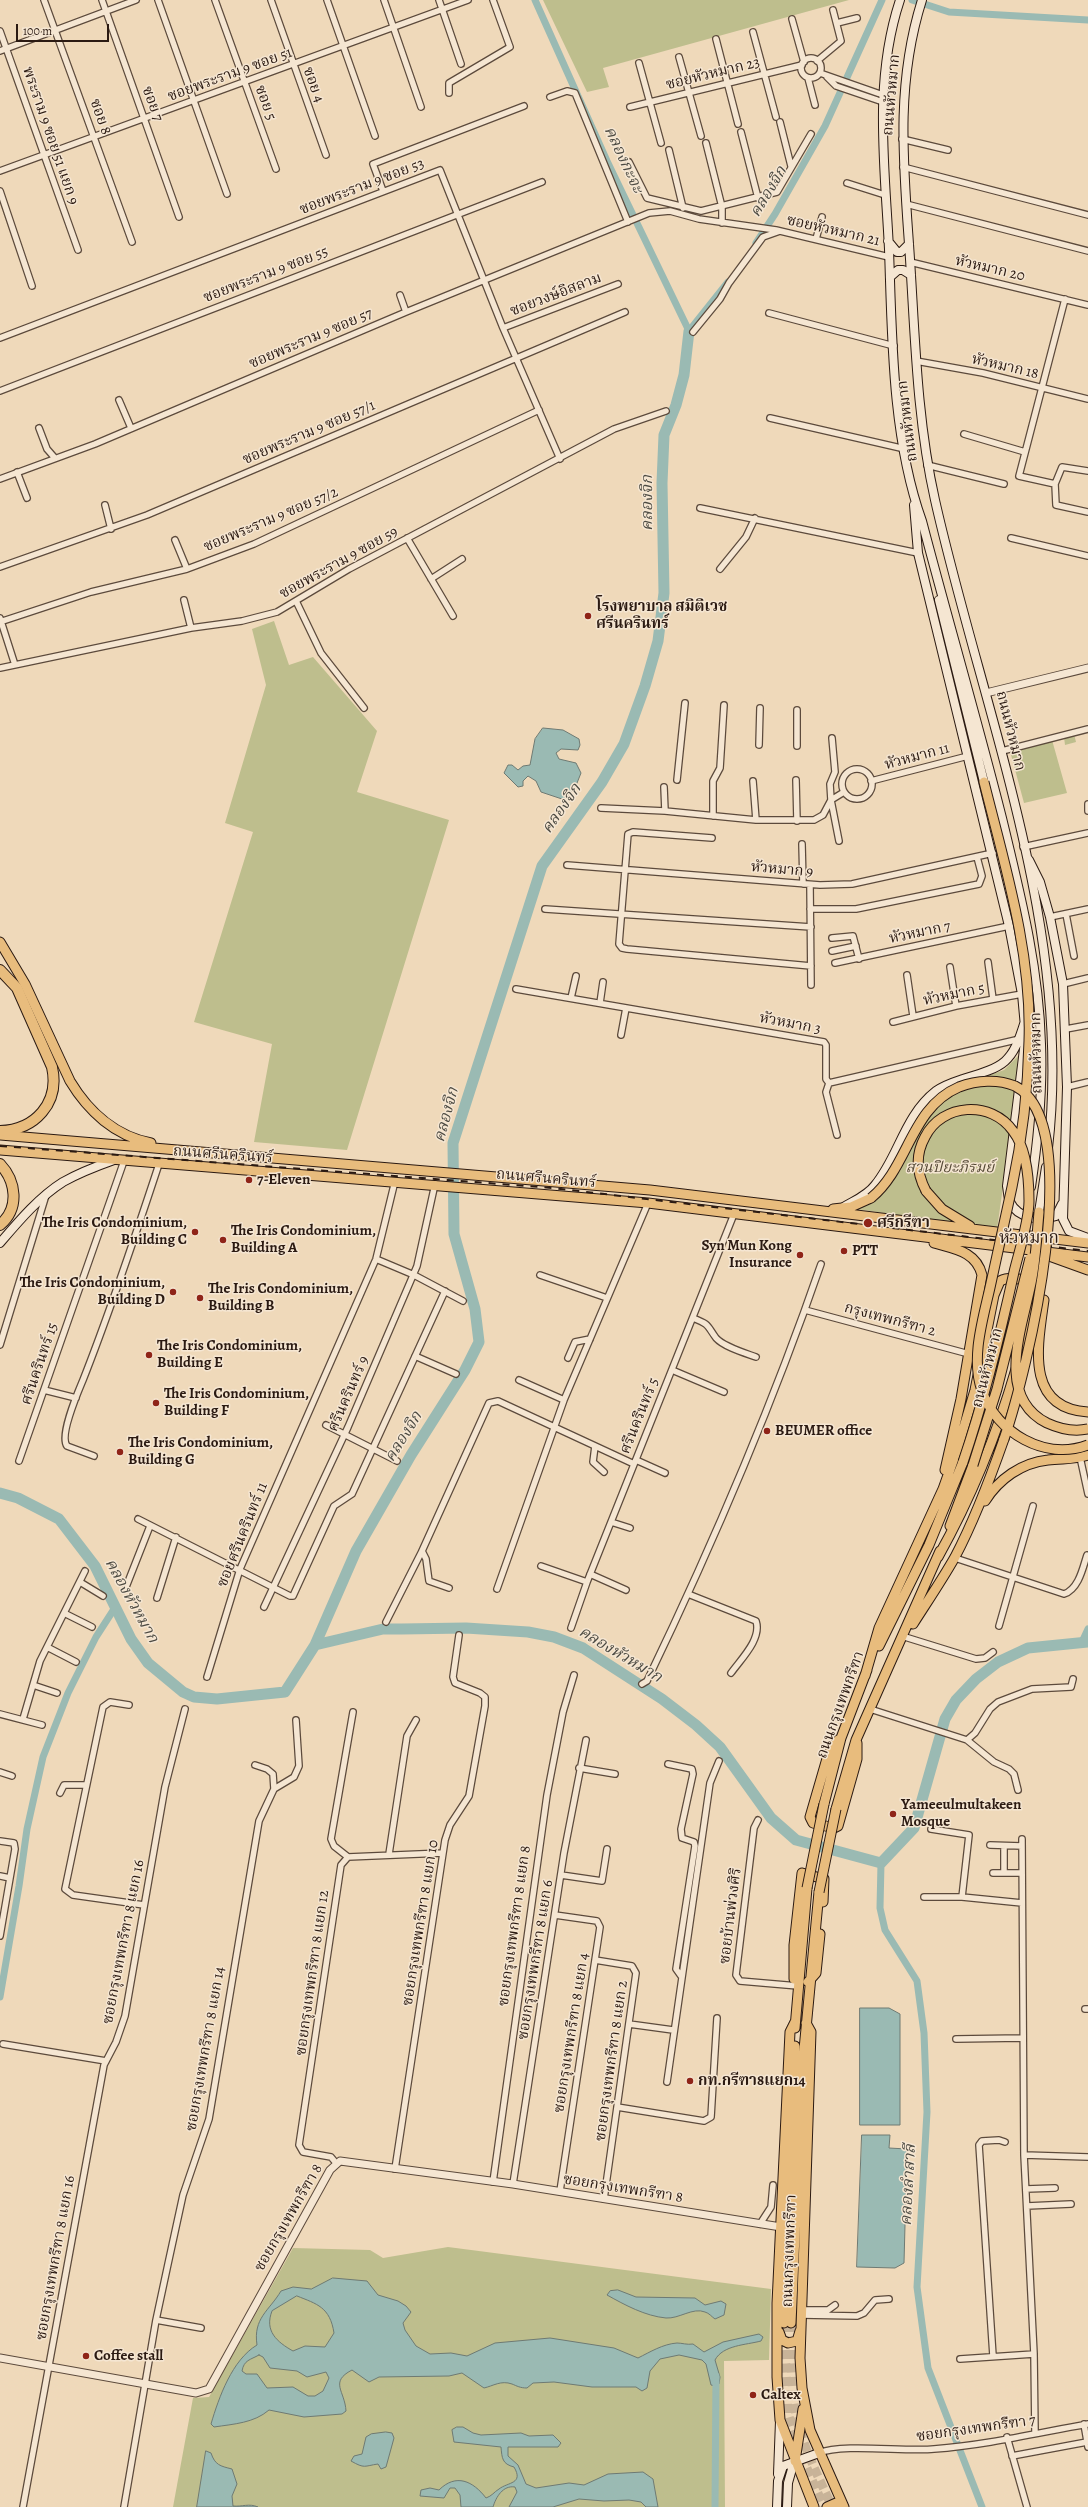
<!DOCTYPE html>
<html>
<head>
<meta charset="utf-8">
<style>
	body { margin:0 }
	#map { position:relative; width:1088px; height:2507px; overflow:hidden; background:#efd9ba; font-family:Alegreya,serif }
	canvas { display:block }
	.scale { position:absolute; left:16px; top:24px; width:93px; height:18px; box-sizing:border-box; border:2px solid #2b1a12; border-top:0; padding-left:5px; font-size:12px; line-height:14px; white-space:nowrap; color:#2b1a12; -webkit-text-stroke:3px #f5e6d2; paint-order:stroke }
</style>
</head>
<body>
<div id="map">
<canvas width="1088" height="2507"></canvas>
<div class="scale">100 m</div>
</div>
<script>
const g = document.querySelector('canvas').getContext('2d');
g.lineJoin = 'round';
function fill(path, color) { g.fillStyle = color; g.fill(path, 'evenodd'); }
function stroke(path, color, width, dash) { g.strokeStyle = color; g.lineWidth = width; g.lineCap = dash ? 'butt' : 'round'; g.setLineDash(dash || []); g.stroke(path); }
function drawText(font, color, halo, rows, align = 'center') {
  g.font = font + ' Alegreya,"Noto Serif Thai",serif'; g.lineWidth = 3; g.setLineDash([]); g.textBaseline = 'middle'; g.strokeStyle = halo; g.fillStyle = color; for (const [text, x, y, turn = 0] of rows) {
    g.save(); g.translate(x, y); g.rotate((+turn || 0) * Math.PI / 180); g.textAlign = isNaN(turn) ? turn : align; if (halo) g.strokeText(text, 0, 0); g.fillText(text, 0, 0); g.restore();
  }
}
const green = new Path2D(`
	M543 0H849L603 68 609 87 587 92Z
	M274 621 289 665 313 657 377 731 357 792 449 820 347 1150 254 1142 272 1044 194 1022 253 832 225 823 266 685 252 629Z
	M1074 734 1076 742 1065 745 1064 737Z
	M1052 740 1067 793 1024 803 1010 751Z
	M1018 1056 1014 1110 997 1229 856 1209 919 1113 943 1092 1004 1070Z
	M448 2247 771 2289 769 2360 724 2361 725 2507H173L193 2398 209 2397 293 2248 370 2250 383 2258Z`);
const water = new Path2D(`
	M543 728 563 730 579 739 580 745 578 750 561 749 556 753 559 759 576 763 581 773 575 788 566 798 562 799 541 792 536 781 528 776 523 781V786L518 787 504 773 508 765H512L518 770 523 766 530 765 535 739Z
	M860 2008H889L900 2014V2125H860Z
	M862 2135H890L889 2148 907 2149 904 2263 895 2268 857 2267Z
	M333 2278 367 2281 378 2295 398 2301 406 2306 411 2312 403 2323 405 2330 416 2346 430 2354 451 2353 467 2356 495 2343 550 2338 614 2348 638 2358C650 2352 663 2344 677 2343 682 2343 687 2345 693 2344L704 2352 723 2342 759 2334 763 2337 761 2341C746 2345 723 2345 715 2360L720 2377 719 2384 715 2386 711 2385 706 2364 702 2360 679 2355 660 2359 650 2371 647 2388 642 2391 636 2387H592L554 2382 533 2383 527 2388C520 2388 517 2386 512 2384 501 2380 493 2386 484 2388L462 2373 449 2376 379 2377 369 2382 352 2370C329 2382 345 2391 346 2411L342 2414 304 2417 269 2410C254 2423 234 2424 214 2427L211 2424C219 2397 232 2360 257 2345 253 2318 269 2311 281 2291L293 2287 311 2289ZM297 2296C317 2304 330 2307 334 2333L325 2347 305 2346 293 2351C277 2342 264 2331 272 2311ZM259 2355 263 2357 270 2368 297 2371 307 2377 326 2372 329 2378 323 2391 315 2396H308L293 2387 267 2388 257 2374H246L242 2371C244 2360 250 2360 259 2355Z
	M618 2290 636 2297 695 2298 705 2305 721 2301 726 2304 724 2315 715 2319C712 2317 709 2313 705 2312 693 2307 679 2319 666 2318 645 2316 625 2305 607 2295L610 2291Z
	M457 2427H463L473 2433 481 2435 521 2433 529 2436 553 2435 561 2443 558 2447H508V2456L518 2465 526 2484 536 2488 569 2483 584 2485 608 2474 643 2472 653 2479 658 2507H646L641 2502 629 2500 604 2501 579 2499 553 2507H509L517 2492 515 2487C503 2485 496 2497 493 2507H461L460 2495 455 2488H450L444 2498 420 2496 421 2490 430 2488 439 2490C456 2473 473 2481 486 2498 492 2496 494 2492 499 2489 508 2482 524 2484 514 2467 502 2464 502 2458 501 2447L454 2442 452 2430Z
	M386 2432 392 2433 394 2438 386 2467 381 2469 378 2464C364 2466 365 2469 351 2461L354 2456 362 2454 366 2437 371 2434Z
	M206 2451 211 2453C215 2465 220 2466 232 2469L237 2484 232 2496 233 2506C242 2507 249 2503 258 2507H197Z`);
const canal = new Path2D(`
	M535 0 607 161 689 331 728 282
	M912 0 949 12 1088 20
	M756 243 775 214 825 126 882 0
	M1082 1642 1088 1629
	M881 1863 880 1908 885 1930 917 1981 924 2033 927 2112 917 2287 928 2368 982 2507
	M0 1997 19 1886 27 1829 43 1757 68 1693 96 1637 116 1606
	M715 2507 716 2376`);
const river = new Path2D(`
	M0 1493 18 1498 59 1519 95 1566 131 1639 148 1663 183 1692 194 1697 217 1699 285 1692 315 1645 356 1551 411 1455 465 1370 479 1342 475 1309 454 1234 453 1143 542 866 602 782 624 744 645 686 658 641 664 593 662 483 664 435 676 405 684 375 689 331
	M315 1645 383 1629H402L466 1628 528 1632 554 1637 583 1648 662 1699 696 1725 720 1747 771 1818 796 1840 881 1863 914 1828 945 1719 956 1700 976 1679 998 1662 1028 1648 1088 1642`);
const primaryTunnel = new Path2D(`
	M784 2323 788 2413 798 2448 824 2507
	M791 2323C791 2357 790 2391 798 2424 806 2453 820 2480 832 2507`);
const minor = new Path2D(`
	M44 0 132 242
	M102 0 179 217
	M158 0 227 194
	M215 0 276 169
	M271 0 326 155
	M327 0 375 136
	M384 0 421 107
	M439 0 461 64
	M792 19 804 62
	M837 23 857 18
	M0 31 78 250
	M753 32 776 117
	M716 39 738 124
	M0 51 136 0
	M679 57 701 136
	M801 68a10 10 0 1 1 20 0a10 10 0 1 1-20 0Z
	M817 61 841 41 833 10
	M639 63 661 143
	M820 73 883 95
	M827 77 836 86 883 102
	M808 78 815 105
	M449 93V83L510 47 493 0
	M550 97 567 91 575 93 628 222
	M630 107 802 65
	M780 122 791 166
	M741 132 758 198
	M902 139 948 150
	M706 143 722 207V223
	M669 150 683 208
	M629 162 647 198 701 211 777 192 811 134
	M903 167 1088 215
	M0 171 468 0
	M847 183 885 195
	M0 191 32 286
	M383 191 373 164 524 106
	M906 204 1088 251
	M816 239 822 217
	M910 262 1088 305
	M400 295 406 312
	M1065 299 1019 476 1055 484 1062 467 1088 471
	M769 313 894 346
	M503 328 618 284
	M693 332 720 299 729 283 763 237 780 231
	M0 338 440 170 503 328 560 459
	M916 361 983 373 1088 399
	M0 391 542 182
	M119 400 131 428
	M770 418 905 449
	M39 428 47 449 54 457
	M964 434 1025 452
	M927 465 1004 484
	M17 472 27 498
	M0 479 95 444 406 312 649 213 670 211 699 219 776 230 889 257
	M1055 484 1056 505 1088 512
	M105 505 111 529
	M700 508 918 553
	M407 538 453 616
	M1011 538 1088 556
	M175 540 187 569
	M0 567 147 515 625 312
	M720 569 746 537 755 518
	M431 579 462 559
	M184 600 191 628
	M296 601 321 653 364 708
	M0 618 15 665
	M0 622 91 592 187 569 254 544 539 410
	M0 668 191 628 242 621 277 612 349 569 614 429 666 411
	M797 710V746
	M759 745 760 708
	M1002 751 1088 729
	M842 784a15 15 0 1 1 30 0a15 15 0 1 1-30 0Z
	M677 780 685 703
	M796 780 797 821
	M753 781 756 820
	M871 781 968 756
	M664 787 665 811
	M1088 804V811
	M601 808 665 811 756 820H814L823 815 831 800 830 784 835 772 832 738
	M713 816V781L720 768 724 705
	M712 838 633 832 628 834 619 944 622 948 627 949 811 966
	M839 841 831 800 844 792
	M802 844 803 884
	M1023 847 1088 833
	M567 865 820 885 852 884 993 853
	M810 885 811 985
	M545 909 811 927
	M810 909H856L979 884 982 876 977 857
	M1066 914 1074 956
	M1050 917 1088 909
	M832 938 853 936 859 959
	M832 951 856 946
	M988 962 993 999
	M835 963 1009 926
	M950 967 956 1006
	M907 975 913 1016
	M1063 984 1088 978
	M516 989 824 1042 826 1045V1079L829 1083 1020 1039
	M571 998 576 976
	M600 1003 603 982
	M893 1022 956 1006 1022 994
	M1066 1029 1088 1025
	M621 1035 626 1008
	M829 1083 826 1092 837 1135
	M1067 1087 1088 1082
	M376 1259 414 1275 463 1301
	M540 1275 607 1298
	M805 1310 969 1354
	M693 1318C710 1325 706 1324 716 1338 724 1347 745 1353 756 1357
	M0 1345 46 1195
	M415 1356 456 1374
	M568 1358 575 1342 590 1339
	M672 1370 724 1392
	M519 1380 564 1400
	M44 1390 76 1398
	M326 1425 397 1461
	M595 1446 593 1462 604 1472
	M94 1456 67 1446C59 1436 78 1392 83 1380 111 1309 135 1237 159 1164
	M1080 1457 1088 1494
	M636 1460 665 1473
	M19 1461 124 1161
	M138 1519 290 1596H293L334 1506 352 1494 445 1291
	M611 1522 630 1528
	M422 1551 426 1559 429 1581 449 1588
	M955 1558 1064 1594C1079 1589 1083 1567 1087 1555
	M541 1566 587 1582
	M590 1574 626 1590
	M80 1582 103 1596
	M126 1587 150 1526
	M497 1589 564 1400 648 1203
	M688 1594 756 1621C762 1639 741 1659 731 1673
	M157 1598 176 1537
	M264 1607 348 1427 417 1266 435 1184
	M64 1613 92 1627
	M386 1622 422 1551 489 1403 498 1401 634 1464
	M999 1626 1033 1506
	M571 1628 587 1582 734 1214
	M905 1637 976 1659 985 1658 993 1652
	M47 1647 76 1662
	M207 1677 240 1569 376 1259 395 1181
	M642 1684 647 1681C712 1546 772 1406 821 1264
	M33 1685 57 1693
	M129 1705 110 1702 103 1707 65 1889 73 1895 144 1905
	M870 1709 967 1740 975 1733 990 1709 998 1702 1032 1689 1071 1687 1073 1679
	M0 1714 42 1725
	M23 1719 40 1661 85 1571
	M967 1740 994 1762 1009 1769 1014 1774 1018 1790
	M668 1764 692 1769 693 1774 681 1829 682 1838 694 1842 695 1846 676 1969 681 1976
	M255 1765 267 1769 273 1774 274 1789
	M579 1768 615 1774
	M0 1772 12 1776
	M60 1793 64 1785H86
	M758 1820 754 1828 736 1975 740 1981 798 1986
	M931 1829 969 1835 962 1897
	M1022 1839 1024 2155 1034 2354 1035 2433
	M0 1841 14 1843 15 1849 0 1936
	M990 1845 1022 1846
	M1004 1846V1873
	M389 1854 407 1736 416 1720
	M348 1857 334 1846 331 1839 353 1712
	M993 1873H1022
	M561 1875 602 1881 607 1849
	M0 1876 10 1878
	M924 1897H962L1022 1903
	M555 1915 597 1921 600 1927 560 2191
	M595 1960 632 1966 636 1973 604 2199
	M1085 2009H1088
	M629 2024 673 2030
	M956 2039 1022 2038
	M3 2044 106 2061
	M667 2082 710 1783 719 1761
	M617 2107 704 2121 711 2117 717 2018
	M1024 2155 1088 2157
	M336 2163 331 2157 303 2152 299 2145 341 1865 348 1857 443 1853
	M395 2169 445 1840 450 1825 469 1796 485 1706V1697L480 1693 455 1683 453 1677 459 1635
	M493 2182 547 1795 563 1712 574 1675
	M513 2184 564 1853 586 1740
	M1026 2189 1055 2188
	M1027 2206 1071 2204
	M760 2224 771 2207 773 2185
	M802 2310H828L835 2305
	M801 2315 857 2316 864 2313 875 2300 889 2299
	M156 2320 201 2328
	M993 2356 979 2145 982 2141 999 2140 1005 2142
	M960 2359 1034 2354
	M1084 2424 1088 2447
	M1007 2437 1027 2507
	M819 2453C843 2443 905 2452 934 2449 986 2445 1037 2433 1088 2424
	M1012 2456 1087 2442
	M23 2507 104 2065 116 2042 125 2016 165 1787 185 1709
	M124 2507 156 2320 168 2264 183 2195 209 2119 259 1821 274 1789 294 1777 299 1766 296 1720`);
const tertiary = new Path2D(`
	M986 693 1088 668
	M0 2358 196 2393 209 2389 330 2170 340 2161 513 2184 781 2227`);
const secondary = new Path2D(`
	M900 0C873 81 885 166 889 249 892 337 892 438 922 521 948 620 977 719 1002 818 1020 893 1039 967 1041 1044 1043 1092 1038 1140 1031 1187
	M922 0C896 82 903 160 909 244 915 329 916 416 935 500 982 709 1074 930 1048 1148
	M888 241 897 252H901L909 244
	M890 277 898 270H903L911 275
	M914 505 918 553 1009 926 1022 994 1025 1027
	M939 600 984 782
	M1029 860 1040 882 1050 917 1063 984 1067 1087 1063 1219 1069 1231 1088 1238
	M1025 1041 1007 1186C1008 1191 1008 1198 1010 1202 1018 1219 1041 1221 1056 1216L1062 1204
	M842 1208C853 1201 867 1196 875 1185 899 1156 904 1116 936 1091 944 1085 954 1082 963 1079 1005 1066 1012 1064 1025 1021
	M1039 1212 1046 1167
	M0 1243C18 1222 39 1197 63 1182 79 1173 97 1166 114 1160
	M778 2474 780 2421
	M777 2507 778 2481 783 2466 819 2453
	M787 2507 788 2483 794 2462`);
const primary = new Path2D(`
	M0 942 25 984 70 1081C88 1111 115 1136 151 1143
	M0 1135 650 1190 1088 1243
	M0 1150 648 1203 1088 1257
	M926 1191 942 1209 970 1226
	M833 1209 851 1207 871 1198
	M934 1243C954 1249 976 1251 982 1275L961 1399 945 1470
	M1052 1257 1088 1270
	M1044 1300C1038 1344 1024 1408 1088 1412
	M985 1501C999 1479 1021 1463 1048 1460 1062 1458 1075 1460 1088 1455
	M950 1526 973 1465
	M938 1557C971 1498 997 1434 1016 1369
	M913 1624C927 1602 942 1580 955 1557 975 1519 990 1479 1004 1439
	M879 1646 929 1545 963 1462
	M865 1676 879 1628 943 1489 958 1447 975 1390 994 1295 1000 1281C1010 1276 1021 1279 1032 1282L1036 1296 1020 1354
	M838 1740 828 1755 810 1817 813 1823 834 1828 838 1826 857 1759V1743
	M824 1804 841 1738 867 1670
	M836 1809 856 1740 940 1551
	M794 1979V1945L802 1873 824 1879 823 1902
	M808 1982 816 1973 820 1934
	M795 2022 790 2032 777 2303V2377L780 2420 814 2507
	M806 2023 811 2032 800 2358 802 2388 810 2430 844 2507
	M795 2028 807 1888
	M784 2323 795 2046
	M791 2323 803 2060 819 1892
	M779 2332 782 2340 788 2343 797 2341 800 2331
	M795 2461 803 2409
	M827 2507 836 2503 842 2505`);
const motorway = new Path2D(`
	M0 970 17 988 52 1067C60 1103 35 1130 0 1131
	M0 1164C16 1181 20 1208 0 1225`);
const rail = new Path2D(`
	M0 1146 553 1188 1088 1251`);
const primaryBridge = new Path2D(`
	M984 782C1005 866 1032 953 1029 1041 1028 1090 1022 1140 1012 1187 1005 1219 998 1251 991 1283 984 1316 970 1357 982 1391 997 1433 1045 1461 1088 1445
	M926 1191C917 1174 915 1155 925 1137 942 1103 991 1100 1013 1131 1027 1149 1029 1179 1029 1201 1029 1222 1019 1251 1014 1272 1000 1336 984 1400 963 1462
	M871 1198C909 1167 910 1108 959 1087 977 1080 998 1079 1015 1086 1088 1124 1027 1372 1004 1439
	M1039 1212C1037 1234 1036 1256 1032 1278 1024 1323 993 1396 1047 1423 1060 1429 1074 1432 1088 1429
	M973 1465 997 1389 1030 1258
	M807 1888 824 1804
	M819 1892 836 1809`);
const markers = [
	[588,616,4,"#8f2418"],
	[249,1180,4,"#8f2418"],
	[868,1223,5,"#8f2418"],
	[195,1232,4,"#8f2418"],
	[223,1240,4,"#8f2418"],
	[844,1251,4,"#8f2418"],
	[800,1255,4,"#8f2418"],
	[173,1292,4,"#8f2418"],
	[200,1298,4,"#8f2418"],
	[149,1355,4,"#8f2418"],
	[156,1403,4,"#8f2418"],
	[767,1431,4,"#8f2418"],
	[120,1452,4,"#8f2418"],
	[893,1814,4,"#8f2418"],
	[690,2081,4,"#8f2418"],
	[86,2356,4,"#8f2418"],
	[753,2395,4,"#8f2418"]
];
const streetNames = [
	["ซอยหัวหมาก 23",713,74,-14],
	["ซอยพระราม 9 ซอย 51",230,75,-20],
	["ซอย 4",313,85,70],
	["ถนนหัวหมาก",892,95,-85],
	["ซอย 5",265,103,70],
	["ซอย 7",152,104,70],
	["ซอย 8",100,117,70],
	["พระราม 9 ซอย 51 แยก 9",50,136,71],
	["ซอยพระราม 9 ซอย 53",362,187,-21],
	["ซอยหัวหมาก 21",833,231,13],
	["หัวหมาก 20",990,269,13],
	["ซอยพระราม 9 ซอย 55",266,275,-21],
	["ซอยวงษ์อิสลาม",556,295,-21],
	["ซอยพระราม 9 ซอย 57",311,339,-23],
	["หัวหมาก 18",1005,367,13],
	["ถนนหัวหมาก",908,421,-97],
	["ซอยพระราม 9 ซอย 57/1",309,433,-23],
	["ซอยพระราม 9 ซอย 57/2",271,520,-23],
	["ซอยพระราม 9 ซอย 59",339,563,-29],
	["ถนนหัวหมาก",1010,731,76],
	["หัวหมาก 11",917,757,-15],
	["หัวหมาก 9",782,870,5],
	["หัวหมาก 7",920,933,-12],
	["หัวหมาก 5",954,995,-12],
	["หัวหมาก 3",790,1024,11],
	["ถนนหัวหมาก",1037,1053,-91],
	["ถนนศรีนครินทร์",223,1155,4],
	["ถนนศรีนครินทร์",546,1179,5],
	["กรุงเทพกรีฑา 2",890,1320,15],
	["ศรีนครินทร์ 15",40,1364,-71],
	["ถนนหัวหมาก",988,1368,-75],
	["ศรีนครินทร์ 9",349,1394,-66],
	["ศรีนครินทร์ 5",640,1416,-68],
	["ซอยศรีนครินทร์ 11",243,1535,-68],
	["ถนนกรุงเทพกรีฑา",841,1705,-70],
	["ซอยบ้านพ่วงศิริ",731,1916,-83],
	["ซอยกรุงเทพกรีฑา 8 แยก 10",421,1923,-81],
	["ซอยกรุงเทพกรีฑา 8 แยก 8",515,1926,-82],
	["ซอยกรุงเทพกรีฑา 8 แยก 16",124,1942,-79],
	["ซอยกรุงเทพกรีฑา 8 แยก 6",536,1960,-81],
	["ซอยกรุงเทพกรีฑา 8 แยก 12",313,1973,-82],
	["ซอยกรุงเทพกรีฑา 8 แยก 4",572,2033,-81],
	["ซอยกรุงเทพกรีฑา 8 แยก 14",206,2049,-80],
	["ซอยกรุงเทพกรีฑา 8 แยก 2",612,2061,-82],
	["ซอยกรุงเทพกรีฑา 8",623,2189,9],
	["ซอยกรุงเทพกรีฑา 8",289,2218,-60],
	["ถนนกรุงเทพกรีฑา",790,2251,-88],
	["ซอยกรุงเทพกรีฑา 8 แยก 16",56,2258,-80],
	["ซอยกรุงเทพกรีฑา 7",976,2429,-8]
];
const poiNames = [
	["โรงพยาบาล สมิติเวช",596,607],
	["ศรีนครินทร์",596,624],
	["7-Eleven",257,1180],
	["The Iris Condominium,",187,1223,"right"],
	["Building C",187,1240,"right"],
	["ศรีกรีฑา",877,1223],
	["The Iris Condominium,",231,1231],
	["Building A",231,1248],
	["Syn Mun Kong",792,1246,"right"],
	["Insurance",792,1263,"right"],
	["PTT",852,1251],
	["The Iris Condominium,",165,1283,"right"],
	["Building D",165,1300,"right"],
	["The Iris Condominium,",208,1289],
	["Building B",208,1306],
	["The Iris Condominium,",157,1346],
	["Building E",157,1363],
	["The Iris Condominium,",164,1394],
	["Building F",164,1411],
	["BEUMER office",775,1431],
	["The Iris Condominium,",128,1443],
	["Building G",128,1460],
	["Yameeulmultakeen",901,1805],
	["Mosque",901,1822],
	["กท.กรีฑา8แยก14",698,2081],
	["Coffee stall",94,2356],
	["Caltex",761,2395]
];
const parkNames = [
	["สวนปิยะภิรมย์",950,1168]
];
const waterNames = [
	["คลองกะจะ",623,160,65],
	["คลองจิก",769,192,-59],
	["คลองจิก",648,503,-90],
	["คลองจิก",562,809,-55],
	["คลองจิก",447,1115,-75],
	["คลองจิก",404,1437,-58],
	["คลองหัวหมาก",131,1601,61],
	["คลองหัวหมาก",620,1655,31],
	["คลองลำสาลี",909,2185,-87]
];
const quarterNames = [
	["หัวหมาก",1029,1239]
];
fill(green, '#bebe8d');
fill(water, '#9abab3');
stroke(water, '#6e7a73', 1);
stroke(canal, '#9abab3', 7);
stroke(river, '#9abab3', 11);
stroke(primaryTunnel, '#c8b398', 9, [9, 4.5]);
stroke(minor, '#5c4a3c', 8);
stroke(tertiary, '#5c4a3c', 9);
stroke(secondary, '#2b1a12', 10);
stroke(primary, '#2b1a12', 11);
stroke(motorway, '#2b1a12', 12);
stroke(minor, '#f5e6d2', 5.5);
stroke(tertiary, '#f5e6d2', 7);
stroke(secondary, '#f5e6d2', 8);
stroke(primary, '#e8bc7d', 9);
stroke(motorway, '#e8bc7d', 10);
stroke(rail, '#2b1a12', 2, [7, 7]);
stroke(primaryBridge, '#2b1a12', 11, []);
stroke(primaryBridge, '#e8bc7d', 9);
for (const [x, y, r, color] of markers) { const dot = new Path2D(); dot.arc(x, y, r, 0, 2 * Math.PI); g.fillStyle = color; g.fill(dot); stroke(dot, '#f5e6d2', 1.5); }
drawText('15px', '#2b1a12', '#f5e6d2', streetNames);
drawText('bold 15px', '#2b1a12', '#f5e6d2', poiNames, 'left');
drawText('italic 15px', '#574b37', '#f5e6d2', parkNames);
drawText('italic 16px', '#4c4a42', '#f5e6d2', waterNames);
drawText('17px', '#2b1a12', '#f5e6d2', quarterNames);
</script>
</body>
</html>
